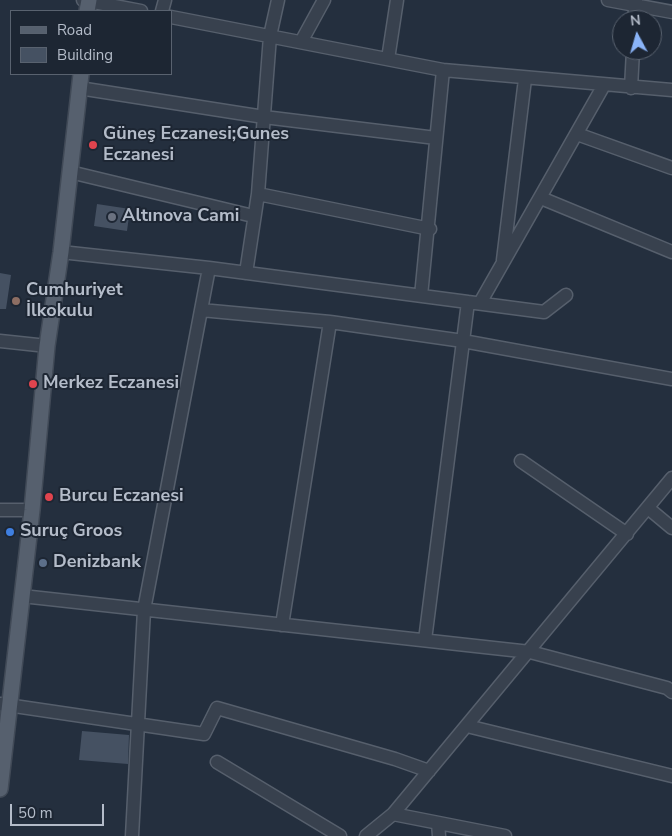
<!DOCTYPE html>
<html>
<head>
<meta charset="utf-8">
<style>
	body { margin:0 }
	#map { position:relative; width:672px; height:836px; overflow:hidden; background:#242f3e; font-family:"Nunito Sans",sans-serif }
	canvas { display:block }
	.legend { position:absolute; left:10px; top:10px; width:162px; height:65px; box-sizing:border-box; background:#1d2633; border:1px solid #59626f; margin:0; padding:6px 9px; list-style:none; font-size:15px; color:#b4bcc9 }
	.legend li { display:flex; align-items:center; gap:10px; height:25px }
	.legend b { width:25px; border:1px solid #59626f }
	.north { position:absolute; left:612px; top:10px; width:50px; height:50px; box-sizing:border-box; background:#1d2633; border:1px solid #59626f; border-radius:50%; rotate:354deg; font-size:14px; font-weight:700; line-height:20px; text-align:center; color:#b4bcc9 }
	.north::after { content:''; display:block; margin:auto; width:18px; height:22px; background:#8ab4f8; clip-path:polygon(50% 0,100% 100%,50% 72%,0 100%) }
	.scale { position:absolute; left:10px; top:804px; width:94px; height:22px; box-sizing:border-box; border:2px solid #b4bcc9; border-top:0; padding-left:6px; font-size:15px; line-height:18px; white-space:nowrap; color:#b4bcc9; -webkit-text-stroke:4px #1d2633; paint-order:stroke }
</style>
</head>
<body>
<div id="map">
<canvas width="672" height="836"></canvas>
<ul class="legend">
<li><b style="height:6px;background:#56606e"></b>Road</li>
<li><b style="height:14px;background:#455162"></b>Building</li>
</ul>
<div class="north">N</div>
<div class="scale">50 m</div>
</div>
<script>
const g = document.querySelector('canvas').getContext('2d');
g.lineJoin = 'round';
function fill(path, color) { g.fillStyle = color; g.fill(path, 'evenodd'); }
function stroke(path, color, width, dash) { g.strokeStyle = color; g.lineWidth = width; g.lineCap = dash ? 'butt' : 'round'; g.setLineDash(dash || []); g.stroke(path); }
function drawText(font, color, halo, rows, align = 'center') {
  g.font = font + ' "Nunito Sans",sans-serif'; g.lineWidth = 4; g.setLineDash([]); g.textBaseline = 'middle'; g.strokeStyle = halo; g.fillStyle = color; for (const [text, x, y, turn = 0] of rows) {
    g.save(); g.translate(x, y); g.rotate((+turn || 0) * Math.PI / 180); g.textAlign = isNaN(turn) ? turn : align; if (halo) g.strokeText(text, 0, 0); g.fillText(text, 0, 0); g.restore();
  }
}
const building = new Path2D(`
	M97 204 130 209 127 231 94 226Z
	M0 273 11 275 6 309H0Z
	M82 731 129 735 128 764 79 760Z`);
const minor = new Path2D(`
	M83 0 141 11
	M608 0 672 12
	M162 11 165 0
	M171 17 443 70 672 90
	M634 20 636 0
	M301 42 324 0
	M388 59 397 0
	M79 88 264 117 436 138
	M631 88 633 50
	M577 134 672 168
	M70 172 253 216
	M258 194 430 229
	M541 198 672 252
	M61 252 209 268 544 312 566 295
	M503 260 525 79
	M246 273 258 194 270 36 278 0
	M421 296 443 70
	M480 303 604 85
	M201 310 330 322 463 341 672 379
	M0 341 47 346
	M521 461 627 534
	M648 508 672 528
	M0 510H32
	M22 596 530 652 667 688 672 692
	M282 625 330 322
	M425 640 468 302
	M0 704 204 734 217 708 395 759 429 771
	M467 726 672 776
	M217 762 340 836
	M393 814 505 836
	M438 823 439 836
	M132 836 144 610 209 268
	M366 836 393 814 672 478`);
const major = new Path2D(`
	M87 11 89 0
	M0 789 32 510 47 346 61 252 81 74`);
const markers = [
	[93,145,5,"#e0444e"],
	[112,217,5,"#6b7280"],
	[16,301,5,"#8d6e63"],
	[33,384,5,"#e0444e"],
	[49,497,5,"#e0444e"],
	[10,532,5,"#3f7fe0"],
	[43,563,5,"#5c6f8a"]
];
const poiNames = [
	["Güneş Eczanesi;Gunes",103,135],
	["Eczanesi",103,156],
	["Altınova Cami",122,217],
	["Cumhuriyet",26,291],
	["İlkokulu",26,312],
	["Merkez Eczanesi",43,384],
	["Burcu Eczanesi",59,497],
	["Suruç Groos",20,532],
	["Denizbank",53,563]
];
fill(building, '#455162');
stroke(minor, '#565f6c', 15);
stroke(major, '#414a57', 18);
stroke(minor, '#38414e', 12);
stroke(major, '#56606e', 15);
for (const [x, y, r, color] of markers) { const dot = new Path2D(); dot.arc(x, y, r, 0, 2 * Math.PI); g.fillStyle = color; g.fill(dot); stroke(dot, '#1d2633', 2); }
drawText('bold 18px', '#b4bcc9', '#1d2633', poiNames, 'left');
</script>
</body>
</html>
